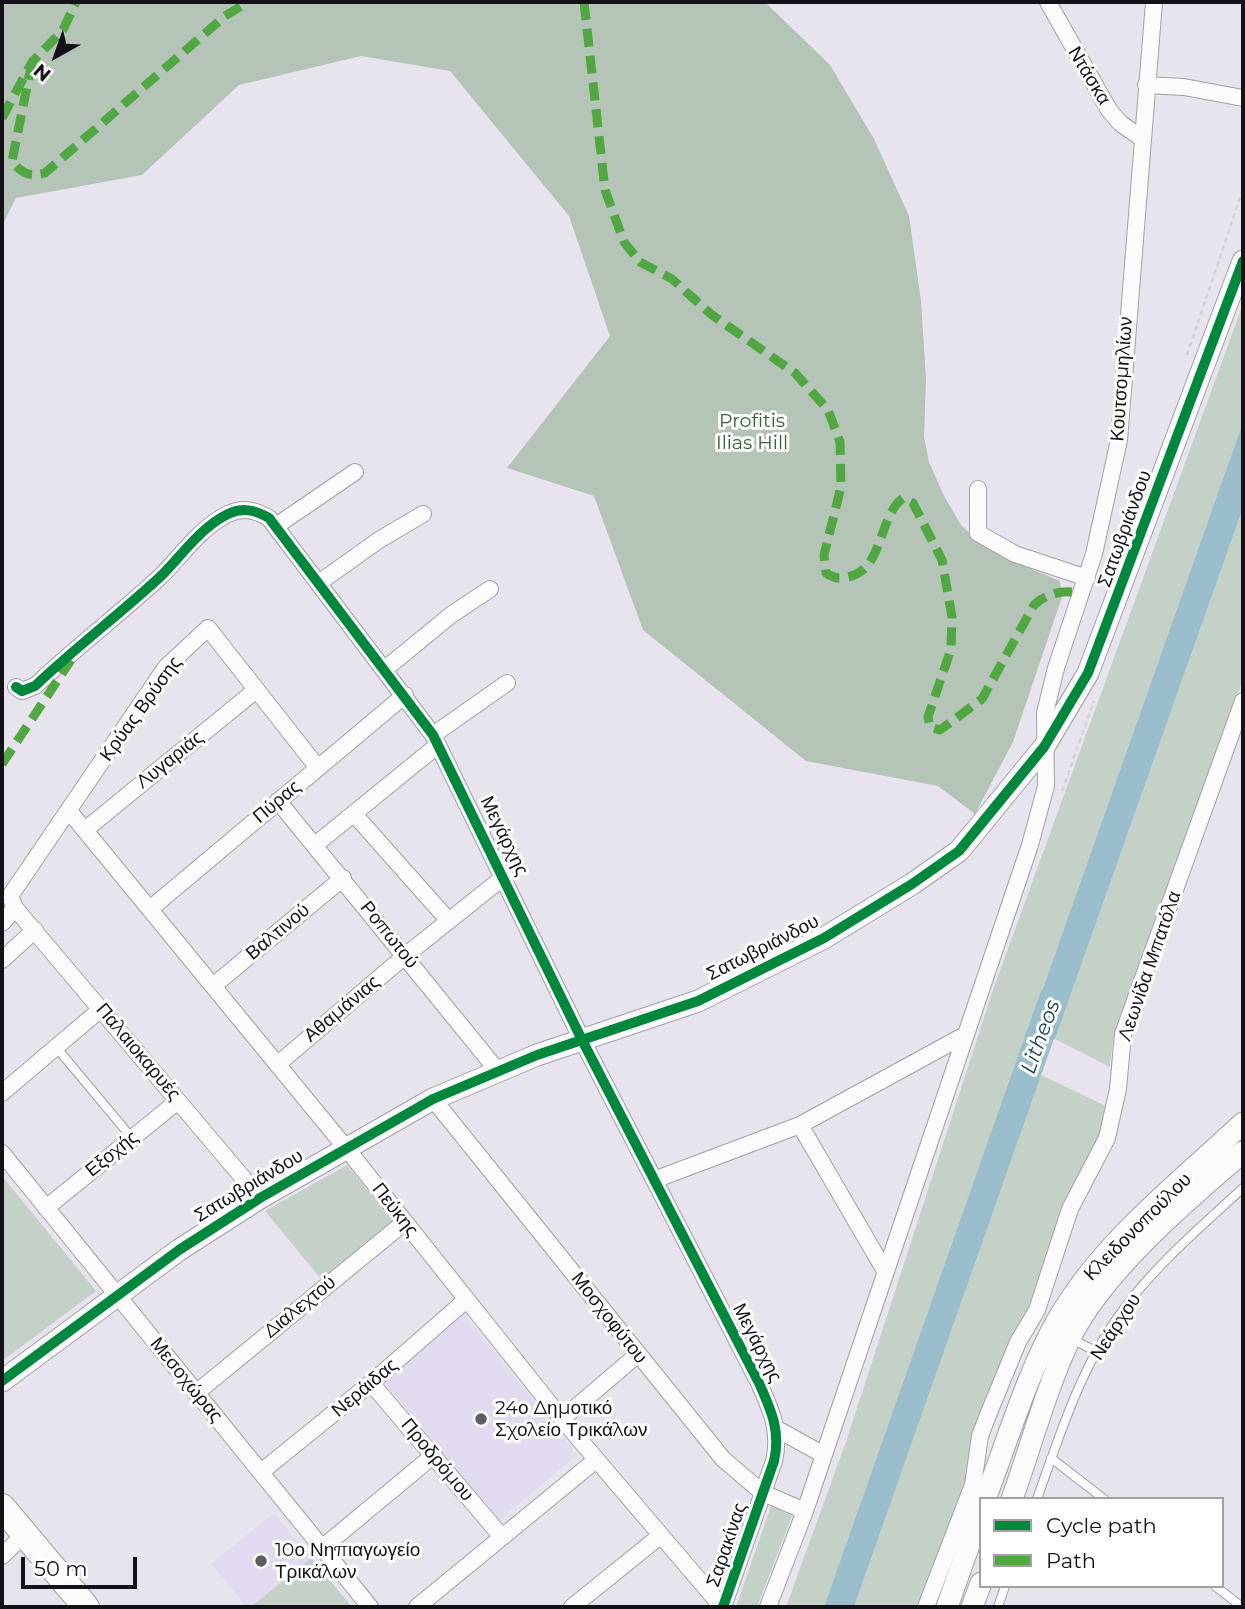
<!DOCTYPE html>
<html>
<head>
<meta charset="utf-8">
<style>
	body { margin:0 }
	#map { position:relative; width:1245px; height:1609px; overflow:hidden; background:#e7e4ee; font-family:Montserrat,sans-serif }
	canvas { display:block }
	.frame { position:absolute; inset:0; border:4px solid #141218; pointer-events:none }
	.legend { position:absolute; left:979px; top:1497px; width:245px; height:91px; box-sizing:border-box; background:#fff; border:2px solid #a1a0a3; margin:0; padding:9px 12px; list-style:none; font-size:21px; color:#141218 }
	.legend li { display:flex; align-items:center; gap:14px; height:35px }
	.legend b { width:35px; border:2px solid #a1a0a3 }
	.north { position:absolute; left:21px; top:21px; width:70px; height:70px; -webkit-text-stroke:5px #fff; paint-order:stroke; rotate:220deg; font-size:19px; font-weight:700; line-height:28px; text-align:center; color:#141218 }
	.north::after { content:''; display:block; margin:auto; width:24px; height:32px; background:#141218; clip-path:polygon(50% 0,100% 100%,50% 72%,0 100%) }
	.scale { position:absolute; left:21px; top:1557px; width:116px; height:32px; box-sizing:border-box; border:4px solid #141218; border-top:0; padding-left:9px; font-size:21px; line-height:24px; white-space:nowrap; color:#141218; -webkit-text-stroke:5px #fff; paint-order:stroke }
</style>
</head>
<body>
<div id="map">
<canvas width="1245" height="1609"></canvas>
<div class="frame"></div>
<ul class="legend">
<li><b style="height:9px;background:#00873e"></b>Cycle path</li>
<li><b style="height:9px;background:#51a842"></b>Path</li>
</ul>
<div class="north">N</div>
<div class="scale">50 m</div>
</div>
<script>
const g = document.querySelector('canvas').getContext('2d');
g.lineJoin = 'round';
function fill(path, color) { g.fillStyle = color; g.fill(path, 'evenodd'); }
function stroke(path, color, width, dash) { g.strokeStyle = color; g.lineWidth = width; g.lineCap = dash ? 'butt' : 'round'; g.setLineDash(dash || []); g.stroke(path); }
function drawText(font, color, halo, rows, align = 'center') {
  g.font = font + ' Montserrat,sans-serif'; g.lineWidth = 6; g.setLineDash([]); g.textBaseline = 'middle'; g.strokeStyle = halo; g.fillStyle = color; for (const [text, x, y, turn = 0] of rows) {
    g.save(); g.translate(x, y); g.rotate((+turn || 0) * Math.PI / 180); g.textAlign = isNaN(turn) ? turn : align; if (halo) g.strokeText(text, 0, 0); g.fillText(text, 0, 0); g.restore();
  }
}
const built = new Path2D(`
	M464 1314 577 1455 499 1520 384 1382Z
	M274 1513 311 1558 251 1607H247L211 1564Z`);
const green = new Path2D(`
	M1243 304V422L825 1607H786L846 1442 994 987Z
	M1243 508V680L1113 1040 1110 1067 1055 1039Z
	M1041 1075 1108 1107 1104 1133 1051 1250 919 1607H850Z
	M347 1165 394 1223 322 1280 265 1211Z
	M2 1176 96 1291 2 1361Z
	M771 1506 792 1516 757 1607H736Z
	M311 1558 352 1607H251Z`);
const forest = new Path2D(`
	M2 2H765L830 65 874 139 909 216 921 301 926 379 924 437 929 462 944 496 961 525 976 539 1014 562 1060 581 1062 597 1013 742 975 814 938 786 806 761 643 630 594 496 507 468 610 336 569 216 450 71 361 56 239 85 142 175 16 198 2 226Z`);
const water = new Path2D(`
	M1243 422V508L1055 1039 1029 1028Z`);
const river = new Path2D(`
	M839 1607 1053 999`);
const path = new Path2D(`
	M1187 355 1243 189
	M1062 791 1094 701`);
const service = new Path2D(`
	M56 1047 132 1138
	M1072 1339 1097 1352
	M1051 1458 1104 1499
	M1037 1499C1059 1437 1081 1367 1120 1314 1154 1266 1201 1227 1243 1188
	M1215 1586 1242 1607
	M998 1607 1005 1586`);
const minor = new Path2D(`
	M1048 2 1109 110 1120 123 1143 139
	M1146 85 1184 87 1243 98
	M978 489V533L1015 554 1087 578
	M276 526 355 472
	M320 582 379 540 423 514
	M385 669 451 615 490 589
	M16 687 22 691 35 686C76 647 120 614 161 576 182 555 201 527 228 514 243 507 255 510 269 518L433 735 582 1040 759 1383C771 1410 781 1431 774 1461L723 1607
	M433 735 507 683
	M278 801 497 1070
	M69 811 346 1148 562 1419 722 1607
	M354 814 449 921
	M85 830 256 690
	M315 845 438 745
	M150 909 405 695
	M2 923 15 908
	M2 960 35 930
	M213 986 343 878
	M278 1064 406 955 505 876
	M2 1093 101 1009
	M433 1099 723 1459 763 1493 805 1511
	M800 1125 885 1271
	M2 1153 370 1607
	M654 1180 800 1125 965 1035
	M260 1198 15 908 10 896 166 667 208 628 318 768
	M46 1208 178 1101
	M371 1383 502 1537
	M196 1393 405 1222
	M562 1419 637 1355
	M777 1429 824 1455
	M261 1472 371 1383 466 1300
	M322 1548 434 1455
	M2 1556 25 1534
	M417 1607 596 1460
	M572 1607 660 1536
	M768 1607 805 1511 1030 845 1046 786 1045 713 1056 668 1094 554 1119 440 1154 2
	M926 1607 973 1485 980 1436 988 1415 1018 1342 1037 1310 1070 1209 1107 1138 1118 1089 1123 1034 1243 701`);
const tertiary = new Path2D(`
	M2 1381 179 1250 260 1198 433 1099 537 1055 698 1001 824 938 912 884 959 851 1044 747 1088 673 1243 261
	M985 1499C1008 1440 1026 1376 1057 1321 1102 1242 1178 1184 1243 1123
	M1012 1499C1031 1446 1046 1389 1070 1338 1103 1271 1186 1201 1243 1152
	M947 1607 981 1511
	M972 1607 981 1583`);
const primary = new Path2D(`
	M2 1507 86 1607`);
const quiet = new Path2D(`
	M584 2 605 190 624 242 640 262 672 279 712 315 795 373 828 410 840 442 841 487 824 555 826 573C833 578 838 579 847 577 884 571 878 516 903 498L913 503 942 560 952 617 951 649 928 717 930 727 940 730 982 699 1034 605C1049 592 1063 590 1081 593
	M32 62 12 161C22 174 29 177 45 173L225 16 248 2
	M2 118 32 62 63 30 76 2
	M2 764 71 660`);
const cycleway = new Path2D(`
	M16 687 22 691 35 686C76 647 120 614 161 576 182 555 201 527 228 514 243 507 255 510 269 518L433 735 582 1040 759 1383C771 1410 781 1431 774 1461L723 1607
	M2 1381 179 1250 260 1198 433 1099 537 1055 698 1001 824 938 912 884 959 851 1044 747 1088 673 1243 261`);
const markers = [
	[481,1419,7,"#5e5c63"],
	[261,1561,7,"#5e5c63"]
];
const streetNames = [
	["Ντάσκα",1089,76,59],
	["Κουτσομηλίων",1122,379,-86],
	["Σατωβριάνδου",1125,529,-70],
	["Κρύας Βρύσης",141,709,-54],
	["Λυγαριάς",170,760,-39],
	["Πύρας",277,802,-40],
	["Μεγάρχης",504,836,64],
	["Βαλτινού",278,932,-40],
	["Ροπωτού",389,935,51],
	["Σατωβριάνδου",763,948,-27],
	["Λεωνίδα Μπατόλα",1150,966,-71],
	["Αθαμάνιας",342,1009,-40],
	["Παλαιοκαρυές",138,1052,50],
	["Εξοχής",112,1154,-39],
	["Σατωβριάνδου",249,1186,-31],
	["Πεύκης",395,1210,52],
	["Κλειδονοπούλου",1138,1227,-45],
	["Διαλεχτού",300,1307,-39],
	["Μοσχοφύτου",609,1318,52],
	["Νεάρχου",1116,1327,-57],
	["Μεγάρχης",757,1343,63],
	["Μεσοχώρας",186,1380,51],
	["Νεράιδας",365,1388,-40],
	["Προδρόμου",437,1460,50],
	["Σαρακίνας",727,1545,-71]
];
const parkNames = [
	["Profitis",752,421],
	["Ilias Hill",752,443]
];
const poiNames = [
	["24ο Δημοτικό",495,1408],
	["Σχολείο Τρικάλων",495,1430],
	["10ο Νηπιαγωγείο",275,1550],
	["Τρικάλων",275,1572]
];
const waterNames = [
	["Litheos",1041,1037,-70]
];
fill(built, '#e2dbef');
fill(green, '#c4d1c6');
fill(forest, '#b4c4b6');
fill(water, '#9bbecc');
stroke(river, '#9bbecc', 28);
stroke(service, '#a29fa7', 10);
stroke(minor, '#a29fa7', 18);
stroke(tertiary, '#a29fa7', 23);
stroke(primary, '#a29fa7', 28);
stroke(path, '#d4d3d6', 2.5, [5, 3.5]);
stroke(service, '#fbfbfc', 8);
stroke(minor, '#fbfbfc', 16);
stroke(tertiary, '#fbfbfc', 21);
stroke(primary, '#fbfbfc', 26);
stroke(quiet, '#51a842', 9, [18, 9]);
stroke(cycleway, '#00873e', 10);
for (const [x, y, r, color] of markers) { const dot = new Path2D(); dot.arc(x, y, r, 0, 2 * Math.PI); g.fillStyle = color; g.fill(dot); stroke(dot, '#fff', 2.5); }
drawText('19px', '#141218', '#fff', streetNames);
drawText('19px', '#376436', '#fff', parkNames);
drawText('19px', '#141218', '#fff', poiNames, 'left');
drawText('italic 21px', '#174451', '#fff', waterNames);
</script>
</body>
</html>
